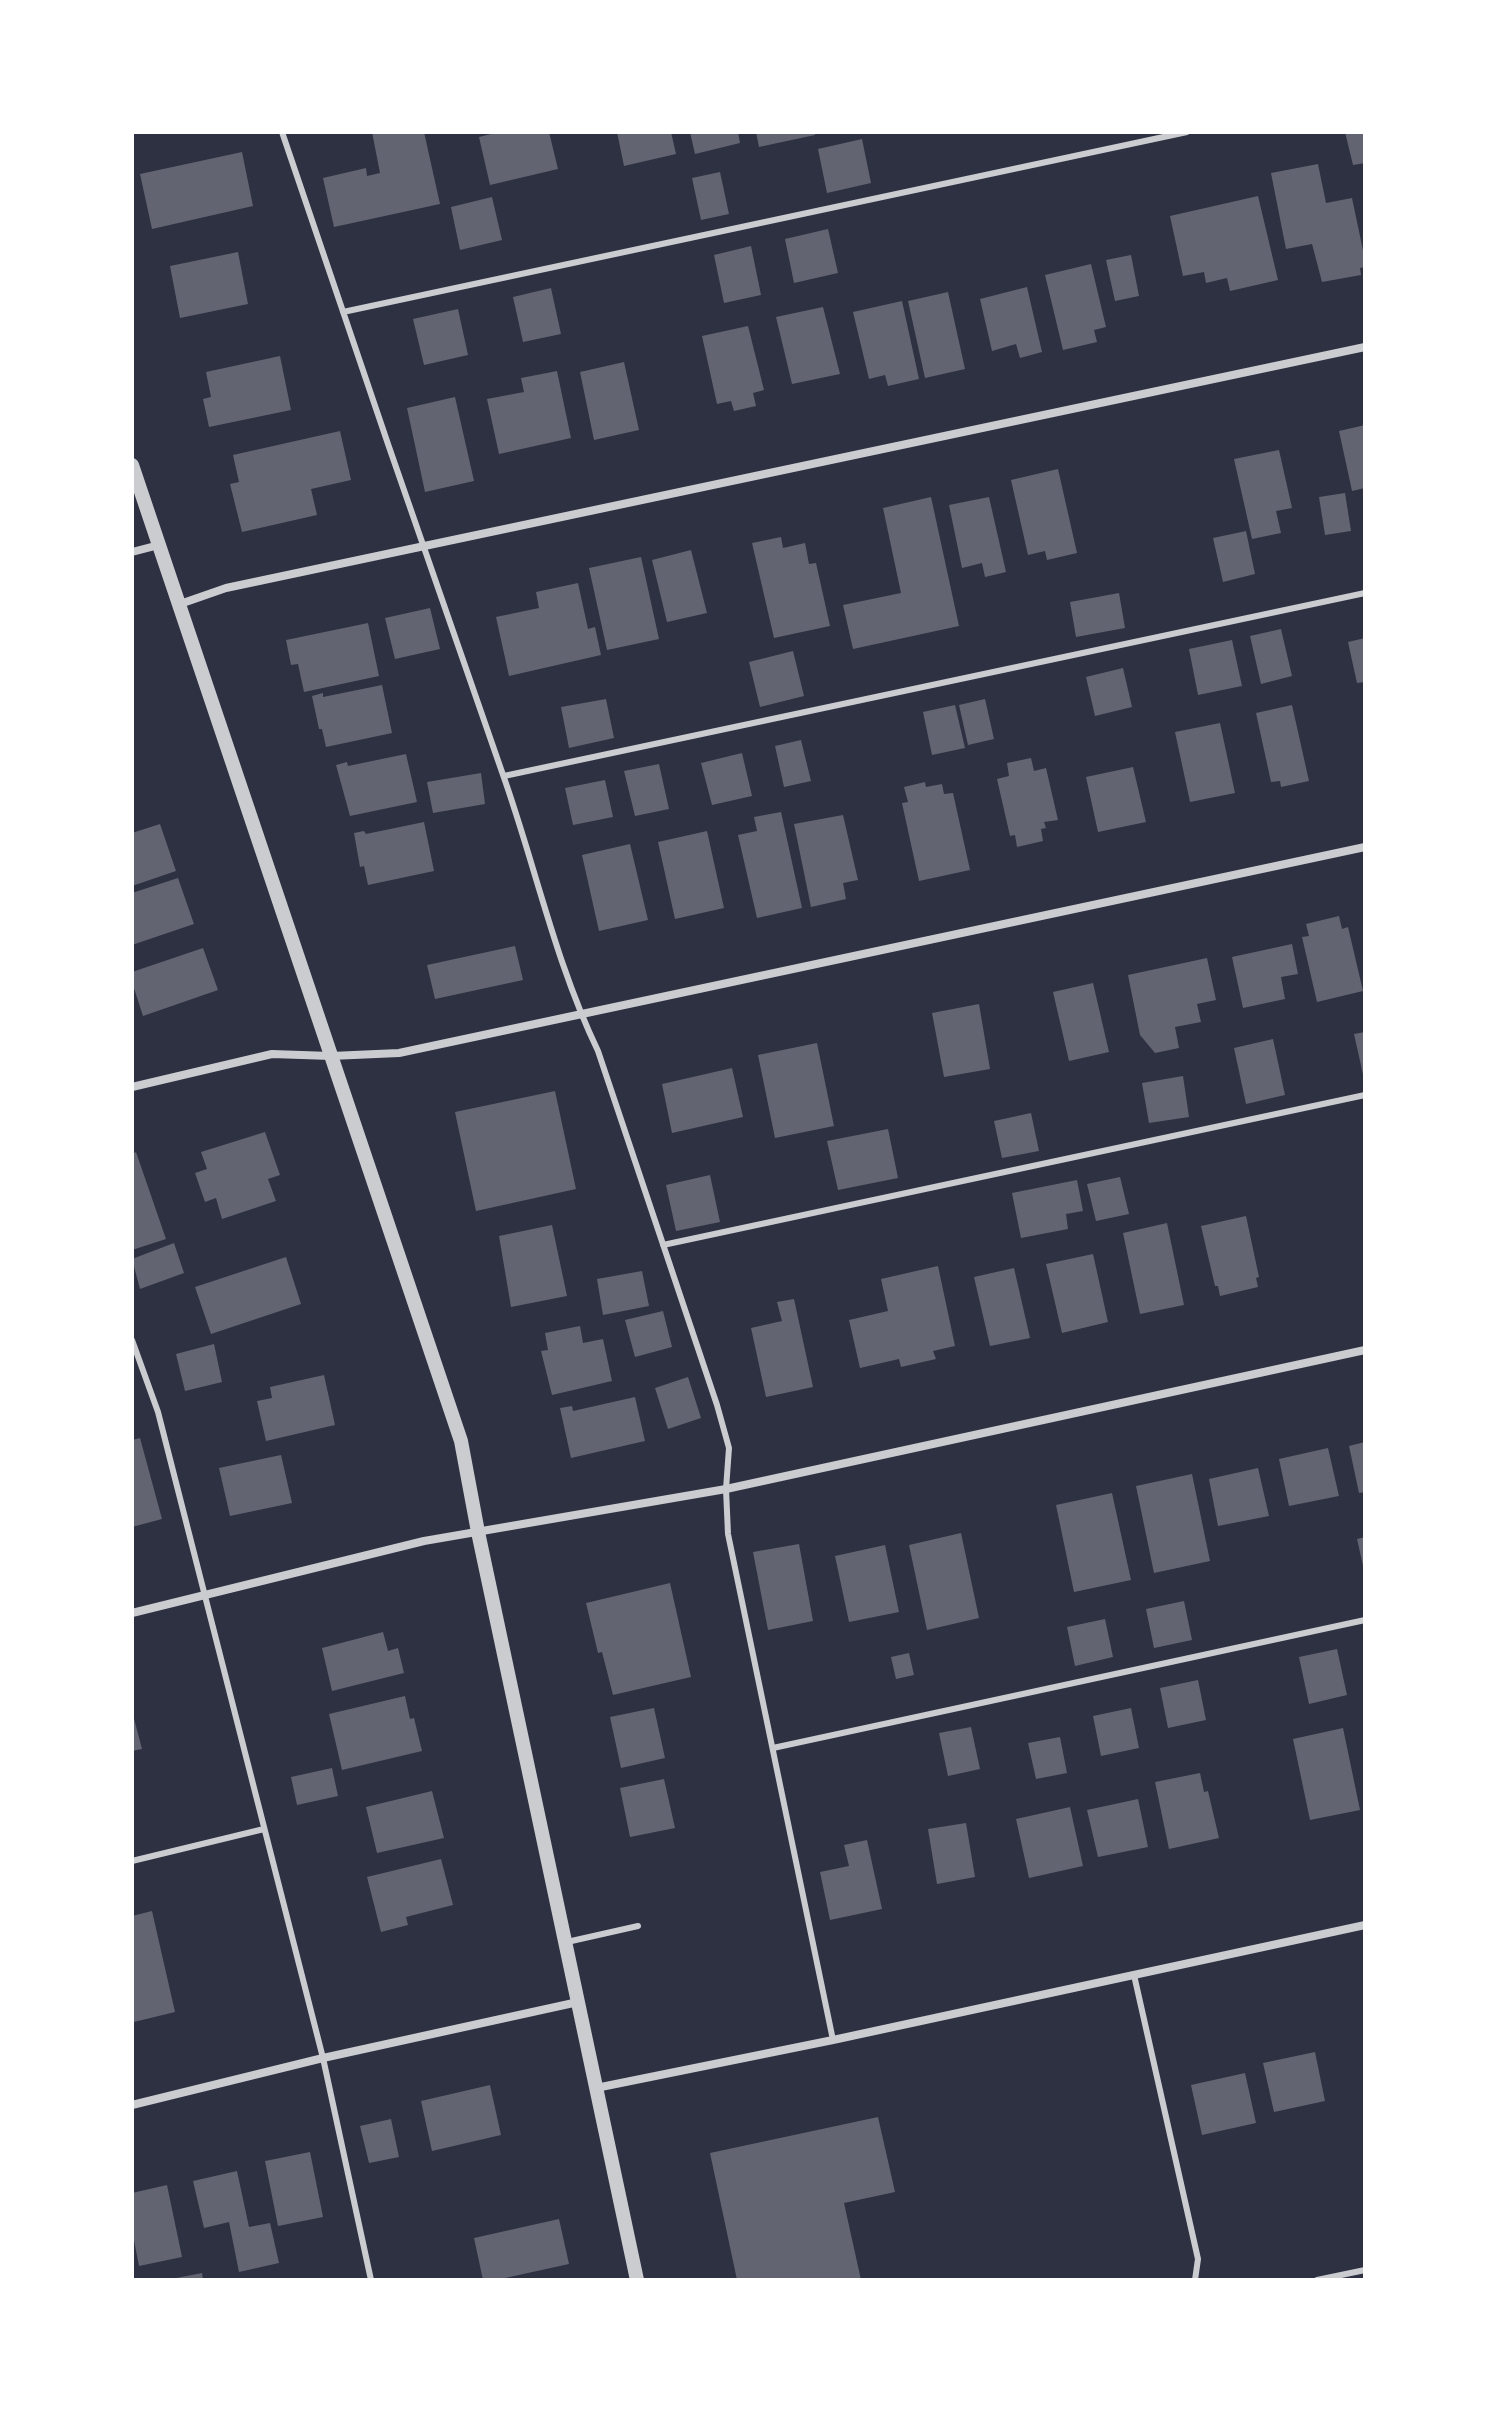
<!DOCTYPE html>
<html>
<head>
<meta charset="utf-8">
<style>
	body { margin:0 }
	#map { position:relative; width:1497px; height:2412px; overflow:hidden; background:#2d3142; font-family:Signika,sans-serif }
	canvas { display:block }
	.frame { position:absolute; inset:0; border:134px solid #fff; pointer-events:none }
</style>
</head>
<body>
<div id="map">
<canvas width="1497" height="2412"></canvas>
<div class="frame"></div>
</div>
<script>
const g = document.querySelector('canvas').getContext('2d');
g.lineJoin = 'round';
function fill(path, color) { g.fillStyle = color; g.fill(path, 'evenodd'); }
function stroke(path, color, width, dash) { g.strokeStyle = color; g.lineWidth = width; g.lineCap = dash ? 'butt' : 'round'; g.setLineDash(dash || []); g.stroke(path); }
const building = new Path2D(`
	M372 132H424L440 204 334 227 323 178 366 168 367 176 380 173Z
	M499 132H549L558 169 490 185 479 137Z
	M617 132H671L676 154 624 166Z
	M690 132H738L740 143 695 154Z
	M756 132H815V135L759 147Z
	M1345 132H1365V163L1353 165Z
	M862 139 871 183 827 193 818 149Z
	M242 152 253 206 152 229 140 174Z
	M1318 164 1326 203 1352 198 1365 260V267L1360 268 1361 275 1322 282 1312 244 1286 249 1271 173Z
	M720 172 729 214 701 220 692 178Z
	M1258 196 1278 280 1230 291 1227 278 1206 283 1204 272 1183 276 1170 216Z
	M492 197 502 240 460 250 451 207Z
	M828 229 838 273 794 283 785 239Z
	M751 246 761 295 724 303 714 255Z
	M238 252 248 304 180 318 170 266Z
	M1131 255 1139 296 1115 301 1106 260Z
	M1091 264 1106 327 1094 330 1097 342 1063 350 1045 275Z
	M1027 287 1042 352 1020 358 1016 344 992 351 980 299Z
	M551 288 561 334 523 342 513 297Z
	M948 292 965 369 925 378 908 301Z
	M902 301 919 379 888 386 885 375 869 379 853 312Z
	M823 307 840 374 792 384 776 317Z
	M458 309 468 355 424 365 413 319Z
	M748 326 764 390 753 393 756 406 734 411 731 401 717 404 702 336Z
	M280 356 291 410 209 427 203 399 211 397 206 372Z
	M624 362 639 430 594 440 580 372Z
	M557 371 571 438 499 454 487 399 524 392 521 378Z
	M455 397 474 481 425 492 407 408Z
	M1365 425V488L1352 491 1339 431Z
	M340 431 351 480 311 489 317 515 242 532 230 484 239 482 233 455Z
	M1279 450 1292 508 1276 511 1281 533 1252 539 1234 459Z
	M1058 469 1077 553 1047 560 1045 551 1028 555 1011 480Z
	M1345 493 1351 531 1325 535 1319 497Z
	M931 497 959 626 853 649 843 605 901 593 883 508Z
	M989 497 1006 572 985 577 982 563 962 568 949 505Z
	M1246 531 1255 574 1223 582 1213 538Z
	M781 537 783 548 805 543 809 564 816 563 830 626 774 638 752 543Z
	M691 550 707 613 667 622 652 560Z
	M641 557 659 639 607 650 589 568Z
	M578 583 588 629 595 627 601 655 509 676 496 617 539 608 536 592Z
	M1119 593 1125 628 1076 637 1070 602Z
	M430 608 440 649 395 659 385 618Z
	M368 623 379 676 304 692 298 664 291 665 286 640Z
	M1281 629 1292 676 1261 684 1250 636Z
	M1365 638V682L1357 683 1348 642Z
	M1232 640 1242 686 1198 695 1189 649Z
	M793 651 804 696 760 707 749 662Z
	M1123 668 1132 707 1095 716 1086 677Z
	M382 685 392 733 326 747 322 729H319L312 696 323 693V697Z
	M606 699 614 738 569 748 561 707Z
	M985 699 994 739 968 745 959 705Z
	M955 705 965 748 932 755 923 712Z
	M1292 705 1309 781 1281 787 1280 781 1271 782 1256 713Z
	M1220 723 1235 793 1190 802 1175 732Z
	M801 740 811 781 784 787 775 746Z
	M742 753 752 796 712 805 701 763Z
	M406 754 417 802 350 816 336 765 347 762 348 766Z
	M1031 758 1034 771 1046 768 1058 820 1044 822 1046 828 1041 829 1043 841 1017 847 1015 835 1010 836 997 779 1009 776 1007 763Z
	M659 764 669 809 635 816 624 771Z
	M1133 767 1146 822 1098 832 1086 777Z
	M481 773 485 804 433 813 427 782Z
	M605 780 613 817 573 825 565 788Z
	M925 782 926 787 942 784 944 794 953 793 970 870 919 881 902 803 908 802 904 787Z
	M781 812 802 908 757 918 738 835 757 831 754 817Z
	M843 815 858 880 843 883 846 899 811 907 794 824Z
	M424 822 434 871 368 885 364 866 360 867 354 833 364 831 366 834Z
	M160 824 176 871 132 886V833Z
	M707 831 724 908 675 919 658 842Z
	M630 844 648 920 599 931 582 855Z
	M178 878 194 924 132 945V893Z
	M1339 916 1342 929 1348 927 1363 991 1317 1002 1302 937 1309 936 1306 924Z
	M1292 944 1298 974 1281 977 1285 999 1243 1008 1232 957Z
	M515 946 523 980 435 999 427 965Z
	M203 948 218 990 143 1016 132 982V972Z
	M1207 958 1216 1000 1197 1004 1201 1022 1175 1027 1179 1048 1155 1053 1140 1035 1128 975Z
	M1093 983 1109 1052 1069 1061 1053 992Z
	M979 1004 990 1069 944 1077 932 1013Z
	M1365 1032V1079H1364L1354 1034Z
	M1273 1039 1285 1095 1246 1104 1234 1048Z
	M817 1043 834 1126 775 1138 758 1055Z
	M732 1068 743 1117 672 1133 662 1084Z
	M1183 1076 1189 1117 1149 1123 1142 1083Z
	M555 1091 576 1189 476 1211 455 1112Z
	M1031 1113 1039 1151 1002 1158 994 1121Z
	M888 1129 898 1178 838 1190 827 1141Z
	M265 1132 280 1175 268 1179 276 1201 222 1219 216 1198 205 1202 195 1173 207 1169 201 1152Z
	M136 1152 166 1239 132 1250V1154Z
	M710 1175 720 1222 676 1231 666 1185Z
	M1120 1177 1129 1214 1096 1221 1087 1184Z
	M1077 1180 1083 1211 1066 1214 1068 1229 1021 1238 1012 1193Z
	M1246 1216 1259 1277 1256 1278 1258 1287 1220 1296 1218 1286H1215L1201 1226Z
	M1167 1223 1184 1305 1140 1314 1123 1233Z
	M552 1225 567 1296 511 1307 499 1236Z
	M174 1243 184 1273 140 1289 132 1259Z
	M1093 1254 1108 1322 1062 1333 1046 1264Z
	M286 1257 301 1304 211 1334 195 1287Z
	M938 1266 955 1346 933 1351 936 1359 901 1367 899 1359 860 1368 849 1320 888 1311 881 1279Z
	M1014 1268 1030 1338 990 1346 974 1277Z
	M642 1271 649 1306 603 1315 597 1279Z
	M794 1299 813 1387 766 1397 751 1328 782 1321 777 1302Z
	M663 1311 672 1347 635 1357 625 1320Z
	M580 1326 583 1343 603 1339 612 1381 552 1395 541 1351 548 1350 545 1333Z
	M214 1344 222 1382 185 1391 176 1354Z
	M324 1375 335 1425 266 1441 257 1401 272 1398 270 1387Z
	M688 1377 701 1418 668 1429 655 1388Z
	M635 1397 645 1441 571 1458 560 1408 572 1406 573 1411Z
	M140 1438 162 1519 132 1527V1440Z
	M1365 1442V1492L1359 1493 1349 1446Z
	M1328 1448 1339 1496 1289 1506 1279 1459Z
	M281 1455 292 1503 230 1516 219 1468Z
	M1258 1468 1269 1516 1218 1526 1209 1479Z
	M1192 1474 1210 1561 1154 1573 1136 1486Z
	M1112 1493 1131 1580 1074 1592 1056 1505Z
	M961 1533 979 1618 927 1630 909 1545Z
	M1365 1537V1570H1364L1357 1539Z
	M799 1544 813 1621 768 1630 753 1552Z
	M885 1545 899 1612 849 1622 835 1556Z
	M670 1583 691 1677 613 1695 602 1652 598 1653 586 1603Z
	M1184 1601 1192 1640 1154 1648 1146 1609Z
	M1105 1619 1113 1657 1075 1666 1067 1627Z
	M383 1632 388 1651 398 1648 404 1673 332 1691 322 1648Z
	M1337 1649 1347 1695 1309 1704 1299 1657Z
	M909 1653 914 1675 896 1679 891 1657Z
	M1198 1680 1206 1720 1168 1728 1160 1688Z
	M405 1696 410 1719 414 1718 422 1751 342 1770 329 1714Z
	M654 1708 665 1758 621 1768 610 1717Z
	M1131 1708 1139 1748 1101 1756 1093 1716Z
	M132 1711 142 1749 132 1751Z
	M971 1727 980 1769 948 1776 939 1733Z
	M1343 1728 1360 1810 1310 1820 1293 1739Z
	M1060 1737 1067 1773 1036 1779 1028 1743Z
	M332 1768 338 1796 297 1805 291 1777Z
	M1200 1773 1204 1792 1208 1791 1219 1838 1169 1849 1155 1782Z
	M664 1779 675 1828 630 1837 620 1788Z
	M432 1791 444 1838 377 1853 366 1807Z
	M1138 1799 1148 1847 1098 1857 1087 1810Z
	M1070 1807 1083 1866 1029 1878 1016 1819Z
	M966 1823 975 1877 937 1884 928 1829Z
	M867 1840 882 1909 830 1920 820 1872 849 1866 844 1845Z
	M441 1859 453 1905 406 1917 408 1925 381 1932 367 1877Z
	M152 1911 175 2012 134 2022 132 2013V1916Z
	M1315 2052 1325 2101 1274 2112 1263 2063Z
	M1245 2073 1256 2123 1202 2135 1191 2085Z
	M490 2085 501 2135 432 2151 421 2101Z
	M878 2117 895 2192 844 2203 861 2280H737L710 2153Z
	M391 2119 399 2157 369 2163 360 2126Z
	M310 2152 323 2217 278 2226 265 2161Z
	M237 2171 249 2227 270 2223 279 2263 239 2272 229 2222 204 2228 193 2181Z
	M167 2185 182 2257 139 2266 132 2230V2193Z
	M559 2219 569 2264 496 2280H483L474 2238Z
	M202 2273 203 2280H171V2279Z`);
const service = new Path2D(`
	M282 132C354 346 427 559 502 772 535 864 555 962 598 1051L717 1405 729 1448 726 1489 728 1534 833 2040
	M343 312 1187 132
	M504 776 1365 593
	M663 1245 1365 1095
	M132 1340 158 1412 323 2058 371 2280
	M773 1748 1365 1620
	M132 1861 264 1829
	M567 1942 638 1926
	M1134 1975 1198 2259 1195 2280
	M1317 2280 1365 2270`);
const minor = new Path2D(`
	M132 552 159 545
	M180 604 226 588 1365 347
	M132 1087 272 1054 331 1056 399 1053 1365 847
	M132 1613 424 1541 726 1489 1365 1350
	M596 2088 833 2040 1365 1925
	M132 2105 323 2058 578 2002`);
const tertiary = new Path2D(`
	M132 465 461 1441 478 1532 637 2280`);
fill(building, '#626471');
stroke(service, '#caccd0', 6);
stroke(minor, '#caccd0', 8);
stroke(tertiary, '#caccd0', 14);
</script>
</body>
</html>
